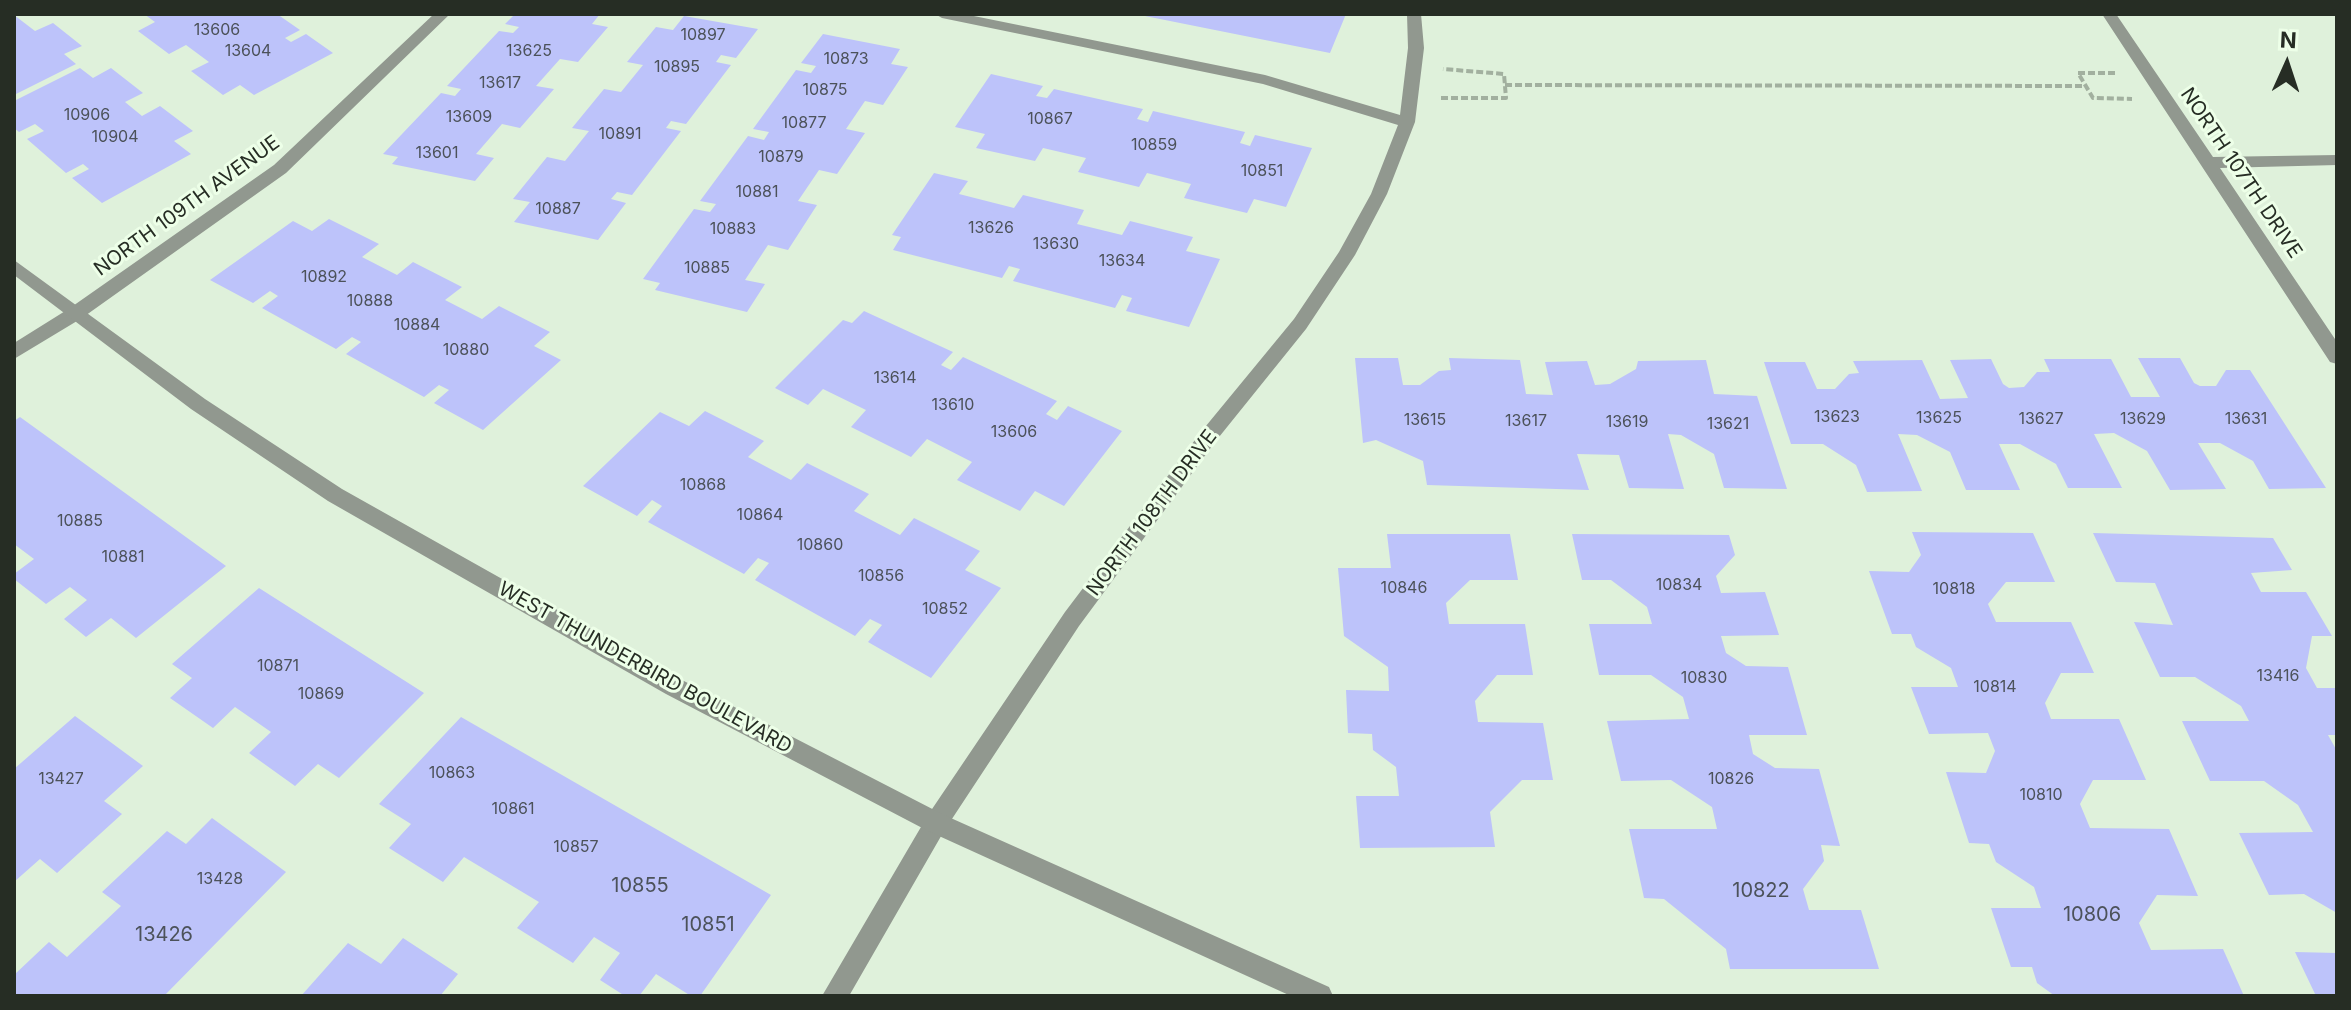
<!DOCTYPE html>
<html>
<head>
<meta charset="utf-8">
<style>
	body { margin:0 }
	#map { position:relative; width:2351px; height:1010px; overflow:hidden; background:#dff1db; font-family:Inter,sans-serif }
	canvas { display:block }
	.frame { position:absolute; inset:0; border:16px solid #262d24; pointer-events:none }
	.north { position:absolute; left:2247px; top:24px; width:80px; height:80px; -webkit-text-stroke:6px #edffe8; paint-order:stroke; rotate:3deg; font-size:22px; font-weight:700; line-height:32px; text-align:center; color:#262d24 }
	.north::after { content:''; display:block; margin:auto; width:28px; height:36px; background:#262d24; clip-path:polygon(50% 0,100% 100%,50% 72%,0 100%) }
</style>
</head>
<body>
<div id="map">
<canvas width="2351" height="1010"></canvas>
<div class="frame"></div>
<div class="north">N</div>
</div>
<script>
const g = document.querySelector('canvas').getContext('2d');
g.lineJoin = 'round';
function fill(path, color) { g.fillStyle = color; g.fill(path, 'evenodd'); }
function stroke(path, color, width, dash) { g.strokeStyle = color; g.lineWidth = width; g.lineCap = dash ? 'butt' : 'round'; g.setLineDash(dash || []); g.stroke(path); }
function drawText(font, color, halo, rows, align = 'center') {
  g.font = font + ' Inter,sans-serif'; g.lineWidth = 6; g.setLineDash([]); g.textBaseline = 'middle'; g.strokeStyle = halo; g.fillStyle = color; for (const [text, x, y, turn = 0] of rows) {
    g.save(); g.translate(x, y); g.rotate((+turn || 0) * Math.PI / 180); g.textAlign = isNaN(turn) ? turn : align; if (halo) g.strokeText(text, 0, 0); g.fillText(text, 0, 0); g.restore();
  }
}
const building = new Path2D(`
	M144 14H277L300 30 285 38 291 42 306 34 333 53 254 95 240 85 223 95 191 71 209 62 186 45 169 54 138 31 155 22Z
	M515 14H600L592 24 608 27 578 62 560 59 536 86 554 89 520 128 502 124 476 154 494 158 475 181 392 164 398 157 383 154 441 93 455 96 461 89 447 86 499 31 513 33 519 27 505 24Z
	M1135 14H1346L1330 53Z
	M14 15 35 31 53 23 82 46 64 54 76 64 14 95Z
	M684 16 758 29 736 58 721 55 716 62 731 65 686 124 671 121 666 128 681 131 632 195 617 192 611 199 626 203 598 240 514 222 530 202 513 199 547 157 565 161 589 131 572 128 604 89 621 92 643 65 627 62 656 27 673 30Z
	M823 34 900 49 891 64 908 67 883 105 865 101 846 129 865 133 837 174 819 170 798 201 817 205 788 250 768 245 745 280 765 284 747 312 655 290 660 283 643 279 694 209 710 212 716 204 700 201 748 136 764 140 769 132 753 129 796 70 811 73 816 66 801 63Z
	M80 68 93 78 111 68 143 93 125 102 142 116 160 106 193 131 174 141 191 154 102 203 72 178 89 169 83 164 66 173 27 139 44 131 35 124 19 132 14 128V101Z
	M991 74 1043 86 1036 96 1047 98 1054 89 1143 109 1137 119 1148 122 1153 111 1245 132 1240 143 1250 146 1255 135 1312 148 1286 207 1254 199 1247 213 1184 198 1191 184 1147 173 1139 187 1078 172 1086 158 1043 148 1035 161 976 148 985 134 955 127Z
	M934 173 968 181 959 194 1014 208 1023 195 1084 210 1077 224 1122 235 1130 221 1193 237 1186 251 1220 259 1189 327 1126 311 1132 298 1122 295 1115 308 1013 281 1020 269 1009 266 1002 278 893 250 901 237 892 235Z
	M329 219 379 244 362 257 397 275 413 262 462 287 445 300 482 319 499 306 550 332 534 346 561 360 483 430 434 403 449 390 439 385 424 397 346 354 361 342 352 337 336 349 262 308 278 296 270 291 253 303 210 280 293 221 312 231Z
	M864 311 953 352 941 365 951 370 963 357 1057 401 1046 414 1057 420 1068 406 1122 431 1064 506 1035 491 1020 511 957 480 972 462 927 439 911 457 851 427 866 410 823 389 808 405 775 388 843 320 852 323Z
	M1355 358H1398L1403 385H1420L1439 371 1451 370 1449 358 1520 360 1526 394 1553 395 1545 362 1587 361 1595 385 1610 384 1636 369 1638 361 1706 360 1714 394 1757 396 1787 489 1724 488 1714 454 1681 435 1668 434 1684 489 1629 488 1619 455 1577 454 1589 490 1427 485 1423 461 1376 440 1363 443Z
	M2138 358H2180L2194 383 2200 386H2216L2226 370H2250L2326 488 2269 489 2253 461 2220 443H2198L2226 489 2170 490 2147 451 2114 433 2094 434 2122 488H2068L2056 464 2020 444H1999L2020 490H1966L1950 452 1917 435 1898 434 1922 491 1867 492 1856 465 1823 444H1791L1764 362H1805L1817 389H1835L1849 374 1859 373 1853 361 1922 360 1940 399 1968 398 1950 360 1991 359 2003 384 2009 388 2024 387 2037 372H2050L2044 359H2111L2131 397H2160Z
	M705 411 764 441 748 457 791 480 807 463 869 494 854 511 900 535 914 518 980 551 965 570 1001 588 931 678 868 642 882 625 870 619 855 636 755 580 769 563 758 558 744 574 648 522 662 506 652 500 637 516 583 486 660 412 689 426Z
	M20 417 226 566 136 638 111 618 86 637 64 619 87 600 70 587 46 604 14 579V574L34 559 14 544V421Z
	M1912 532 2033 533 2055 582H2006L1988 604 1996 622H2071L2094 673H2061L2045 703 2051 719H2119L2146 780H2093L2080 804 2090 828 2169 829 2198 896 2157 895 2139 923 2151 950 2223 949 2244 996H2055L2037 983 2032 967H2011L1991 908H2041L2034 887 1996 862 1989 844 1969 843 1946 772 1986 773 1995 751 1988 733 1929 734 1911 687H1958L1951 668 1916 647 1911 634H1892L1869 571 1909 572 1921 555Z
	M2093 533 2273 538 2292 570 2251 573 2261 592H2306L2332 636H2312L2306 668 2317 688H2337V735H2328L2337 751V913L2304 894 2269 895 2239 833 2313 832 2298 805 2264 781H2210L2182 721H2249L2241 706 2195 677H2160L2134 622 2173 625 2155 583 2116 582Z
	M1387 534H1510L1518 580H1470L1446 603 1449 624H1525L1533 675H1497L1475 701 1478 722 1543 723 1553 780H1522L1490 812 1495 847 1360 848 1356 796H1399L1396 767 1373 750 1372 734 1348 733 1346 690 1389 691 1388 667 1344 636 1338 568H1391Z
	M1572 534 1729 535 1735 555 1716 576 1721 593 1765 592 1779 635 1721 636 1726 653 1746 666 1788 667 1807 735H1749L1753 754 1775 768 1819 769 1840 846 1821 845 1824 861 1803 889 1809 910H1861L1879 969H1730L1726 949 1664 899 1644 898 1629 829H1717L1712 807 1671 780 1621 781 1607 721 1689 719 1683 697 1651 675H1599L1589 624H1652L1647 607 1611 580H1582Z
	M259 588 424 693 339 778 318 764 295 786 249 753 271 732 235 707 213 728 170 698 192 678 172 664Z
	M75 716 143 766 104 801 122 814 57 873 40 859 14 882V769Z
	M461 717 771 895 700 996H691L656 974 639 996H625L600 980 620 953 594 937 573 963 517 928 539 902 464 857 443 882 389 848 411 824 379 804Z
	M212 818 286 872 164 996H14V975L49 942 67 957 121 906 102 892 167 831 186 844Z
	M403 938 458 974 440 996H301L348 943 381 964Z
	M2295 952 2337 953V996H2316Z`);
const path = new Path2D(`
	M2115 73H2078L2093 98 2132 99
	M1505 85 2086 86
	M1441 98H1506L1504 74 1443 69`);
const minor = new Path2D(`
	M434 14H450L286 173 82 318 14 359V343L70 308 274 165Z
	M935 14H964L1265 75 1400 115 1408 48 1407 14H1421L1424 48 1415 122 1387 194 1355 255 1306 329 1215 442 1079 626 944 831 849 996H822L928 815 1065 612 1201 432 1294 319 1339 252 1371 194 1398 125 1263 84 942 18Z
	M2102 14H2116L2213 157 2337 155V165L2220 168 2337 342V364L2330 362Z`);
const tertiary = new Path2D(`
	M14 260 205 399 342 489 682 680 944 815 1329 987 1333 996H1291L928 831 666 694 328 501 191 409 14 275Z`);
const numberNames = [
	["13606",217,30],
	["10897",703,35],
	["13604",248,51],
	["13625",529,51],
	["10873",846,59],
	["10895",677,67],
	["13617",500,83],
	["10875",825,90],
	["10906",87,115],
	["13609",469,117],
	["10867",1050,119],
	["10877",804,123],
	["10891",620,134],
	["10904",115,137],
	["10859",1154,145],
	["13601",437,153],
	["10879",781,157],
	["10851",1262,171],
	["10881",757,192],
	["10887",558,209],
	["13626",991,228],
	["10883",733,229],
	["13630",1056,244],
	["13634",1122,261],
	["10885",707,268],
	["10892",324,277],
	["10888",370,301],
	["10884",417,325],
	["10880",466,350],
	["13614",895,378],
	["13610",953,405],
	["13623",1837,417],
	["13625",1939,418],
	["13627",2041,419],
	["13629",2143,419],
	["13631",2246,419],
	["13615",1425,420],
	["13617",1526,421],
	["13619",1627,422],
	["13621",1728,424],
	["13606",1014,432],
	["10868",703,485],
	["10864",760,515],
	["10885",80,521],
	["10860",820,545],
	["10881",123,557],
	["10856",881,576],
	["10834",1679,585],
	["10846",1404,588],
	["10818",1954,589],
	["10852",945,609],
	["10871",278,666],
	["13416",2278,676],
	["10830",1704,678],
	["10814",1995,687],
	["10869",321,694],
	["10863",452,773],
	["13427",61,779],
	["10826",1731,779],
	["10810",2041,795],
	["10861",513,809],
	["10857",576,847],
	["13428",220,879]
];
const streetNames = [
	["NORTH 107TH DRIVE",2241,173,56],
	["NORTH 109TH AVENUE",187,206,-36],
	["NORTH 108TH DRIVE",1152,513,-53],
	["WEST THUNDERBIRD BOULEVARD",645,668,29]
];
const nearNumbernames = [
	["10855",640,886],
	["10822",1761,891],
	["10806",2092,915],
	["10851",708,925],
	["13426",164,935]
];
fill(building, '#bdc3fa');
stroke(path, '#a2b09f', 4, [7, 3]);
fill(minor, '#91988f');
fill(tertiary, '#91988f');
drawText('16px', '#4c525a', null, numberNames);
drawText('20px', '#262d24', '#edffe8', streetNames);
drawText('20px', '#4c525a', null, nearNumbernames);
</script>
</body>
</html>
